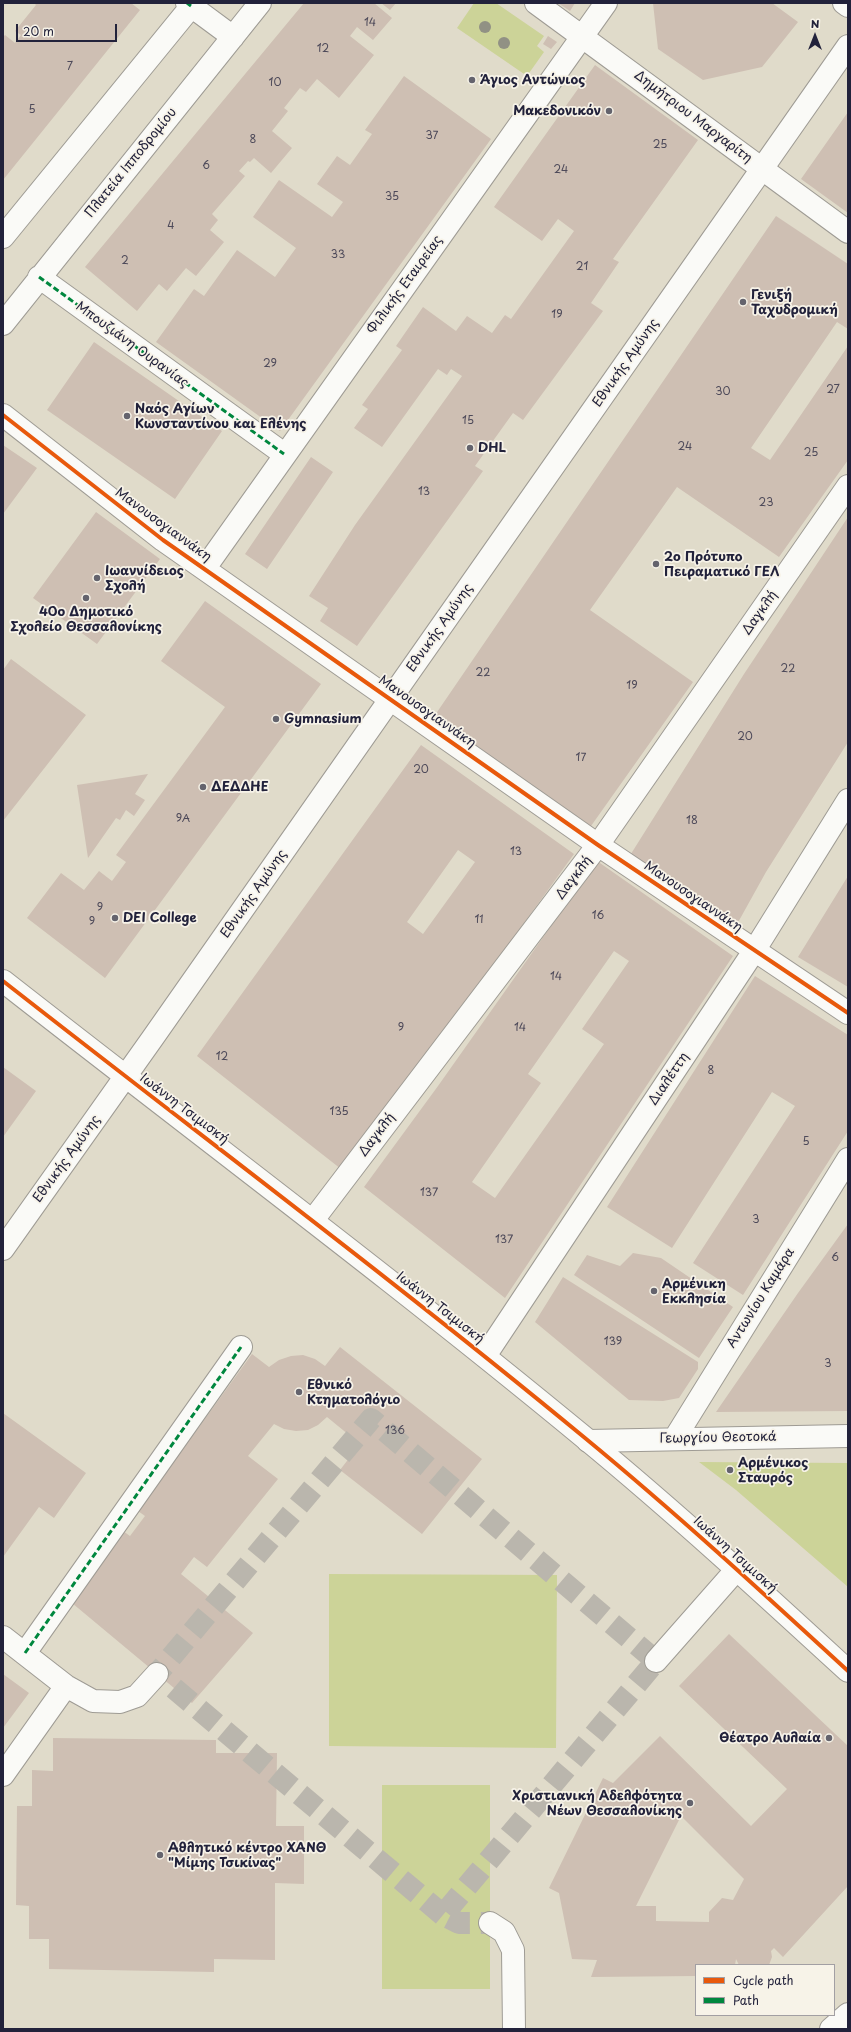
<!DOCTYPE html>
<html>
<head>
<meta charset="utf-8">
<style>
	body { margin:0 }
	#map { position:relative; width:851px; height:2032px; overflow:hidden; background:#e0dbca; font-family:"Playpen Sans",sans-serif }
	canvas { display:block }
	.frame { position:absolute; inset:0; border:4px solid #22223b; pointer-events:none }
	.legend { position:absolute; left:695px; top:1964px; width:140px; height:52px; box-sizing:border-box; background:#f7f3e8; border:1px solid #a29fa3; margin:0; padding:5px 7px; list-style:none; font-size:12px; color:#22223b }
	.legend li { display:flex; align-items:center; gap:8px; height:20px }
	.legend b { width:20px; border:1px solid #a29fa3 }
	.north { position:absolute; left:795px; top:16px; width:40px; height:40px; -webkit-text-stroke:3px #f7f3e8; paint-order:stroke; rotate:0deg; font-size:11px; font-weight:700; line-height:16px; text-align:center; color:#22223b }
	.north::after { content:''; display:block; margin:auto; width:14px; height:18px; background:#22223b; clip-path:polygon(50% 0,100% 100%,50% 72%,0 100%) }
	.scale { position:absolute; left:16px; top:24px; width:101px; height:18px; box-sizing:border-box; border:2px solid #22223b; border-top:0; padding-left:5px; font-size:12px; line-height:14px; white-space:nowrap; color:#22223b; -webkit-text-stroke:3px #f7f3e8; paint-order:stroke }
</style>
</head>
<body>
<div id="map">
<canvas width="851" height="2032"></canvas>
<div class="frame"></div>
<ul class="legend">
<li><b style="height:5px;background:#e8590c"></b>Cycle path</li>
<li><b style="height:5px;background:#00873e"></b>Path</li>
</ul>
<div class="north">N</div>
<div class="scale">20 m</div>
</div>
<script>
const g = document.querySelector('canvas').getContext('2d');
g.lineJoin = 'round';
function fill(path, color) { g.fillStyle = color; g.fill(path, 'evenodd'); }
function stroke(path, color, width, dash) { g.strokeStyle = color; g.lineWidth = width; g.lineCap = dash ? 'butt' : 'round'; g.setLineDash(dash || []); g.stroke(path); }
function drawText(font, color, halo, rows, align = 'center') {
  g.font = font + ' "Playpen Sans",sans-serif'; g.lineWidth = 3.5; g.setLineDash([]); g.textBaseline = 'middle'; g.strokeStyle = halo; g.fillStyle = color; for (const [text, x, y, turn = 0] of rows) {
    g.save(); g.translate(x, y); g.rotate((+turn || 0) * Math.PI / 180); g.textAlign = isNaN(turn) ? turn : align; if (halo) g.strokeText(text, 0, 0); g.fillText(text, 0, 0); g.restore();
  }
}
const green = new Path2D(`
	M474 3H496L544 36 537 46 544 52 527 76 457 28Z
	M699 1462 848 1463V1587L736 1490Z
	M329 1574 557 1575 556 1748 329 1746Z
	M382 1785H490V1989H382Z`);
const building = new Path2D(`
	M34 3H131L140 10 3 180V37L5 35 15 43 21 35 15 31 36 5Z
	M304 3H374L392 18 373 40 357 27 350 36 374 55 339 98 317 79 306 92 300 88 284 108 288 111 272 131 292 148 271 173 254 158 250 162 248 161 239 171 245 176 212 214 218 220 210 230 224 242 196 276 186 268 167 291 159 284 137 311 85 267Z
	M381 3H396L390 10Z
	M558 3H575L570 11Z
	M653 3H772L798 22 762 67 703 80 658 49Z
	M548 36 557 42 551 49 543 44Z
	M595 65 698 140 613 259 619 262 591 303 603 311 523 420 513 413 475 466 483 471 357 646 320 621 328 608 309 596 355 525 462 376 451 369 447 375 438 369 382 447 354 428 368 409 362 405 402 350 396 346 423 307 456 331 467 316 492 333 505 315 511 319 574 231 558 219 542 241 494 207Z
	M404 76 491 139 280 431 156 342 194 289 204 296 237 250 275 277 296 248 253 217 279 180 332 217 343 202 317 184 337 156 350 165 372 134 365 130Z
	M848 112V213L801 179Z
	M776 216 848 264V329L837 322 751 448 770 460 848 346V460L779 557 677 487 590 610 693 682 591 826 433 718Z
	M94 342 222 431 175 499 47 410Z
	M3 445 37 468 3 514Z
	M311 457 333 472 267 569 245 554Z
	M96 512 160 559 97 644 33 598Z
	M848 517V742L766 872 736 926 629 857 744 674Z
	M205 601 321 684 105 978 27 918 61 873 84 890 99 871 112 881 126 862 116 855 225 707 161 661Z
	M11 659 86 715 3 821V670Z
	M421 745 574 854 472 995 341 1169 197 1056ZM458 850 475 862 423 934 407 922Z
	M148 774 135 794 145 800 134 816 126 810 120 820 116 818 88 858 77 785Z
	M597 861 733 956 505 1298 364 1187 438 1086ZM614 951 629 961 582 1029 604 1044 495 1198 472 1182 541 1083 528 1074Z
	M848 876V987L798 957Z
	M755 976 848 1035V1131L743 1295 693 1263 795 1106 772 1092 672 1248 607 1207Z
	M3 1067 36 1091 3 1137Z
	M848 1224V1411L716 1412 798 1293Z
	M633 1253 661 1258 733 1307 699 1358 574 1275 587 1255 620 1266Z
	M563 1277 698 1362V1369L679 1398 663 1401 629 1400 535 1322Z
	M340 1347 482 1459 422 1534 340 1470 360 1444 327 1417 318 1425 308 1430 296 1431 284 1429 274 1424 248 1456 278 1479 207 1567 194 1557 181 1574 253 1633 192 1703 72 1603 123 1531 130 1536 145 1516 138 1511 252 1354 269 1367 279 1360 291 1356 303 1355 315 1359 325 1366Z
	M3 1413 86 1473 54 1518 39 1507 3 1557Z
	M729 1634 848 1746V1886L783 1957 774 1948 771 1951 772 1957 769 1965H739L736 1959 735 1965H696V1976L591 1977 597 1960 572 1959 559 1893 549 1888 603 1778 613 1783 660 1736 751 1826 787 1789 679 1686ZM681 1816 744 1879 733 1900 722 1898 709 1912V1922L656 1921V1906H636Z
	M3 1674 29 1693 3 1728Z
	M53 1738 216 1740V1753H277L276 1826H304V1884L275 1883V1960L214 1959V1972L49 1969V1939H29V1906L16 1905 17 1806H32V1770L53 1771Z`);
const minorTunnel = new Path2D(`
	M443 1915 157 1674 371 1419 656 1661 443 1915 459 1923H490`);
const minor = new Path2D(`
	M187 3 233 37
	M536 3 848 232
	M3 237 194 3
	M39 277 284 454
	M3 324 260 3
	M3 415 163 540 598 845 848 1013
	M205 568 606 3
	M313 1220 598 845 848 486
	M485 1356 754 951 848 800
	M675 1438 848 1159
	M588 1441 848 1436
	M3 1637 66 1686 93 1701 120 1702 137 1696 157 1674
	M25 1653 241 1347
	M656 1661 737 1569
	M3 1775 66 1686
	M490 1923 504 1932 513 1950 514 2029`);
const major = new Path2D(`
	M844 3 848 6
	M3 981C197 1133 395 1281 585 1438 676 1513 762 1592 848 1671
	M3 1249 152 1039 848 46
	M831 2029 848 2014`);
const quiet = new Path2D(`
	M187 3 191 6
	M39 277 284 454
	M25 1653 241 1347`);
const cycleway = new Path2D(`
	M3 415 163 540 598 845 848 1013
	M3 981C197 1133 395 1281 585 1438 676 1513 762 1592 848 1671`);
const trees = [
	[485,27],
	[504,43]
];
const markers = [
	[472,80,4,"#64636d"],
	[609,111,4,"#64636d"],
	[743,302,4,"#64636d"],
	[127,416,4,"#64636d"],
	[470,448,4,"#64636d"],
	[656,564,4,"#64636d"],
	[97,578,4,"#64636d"],
	[86,598,4,"#64636d"],
	[276,719,4,"#64636d"],
	[203,787,4,"#64636d"],
	[115,918,4,"#64636d"],
	[654,1291,4,"#64636d"],
	[299,1392,4,"#64636d"],
	[730,1470,4,"#64636d"],
	[829,1738,4,"#64636d"],
	[690,1803,4,"#64636d"],
	[160,1855,4,"#64636d"]
];
const numberNames = [
	["14",370,23],
	["12",323,49],
	["7",70,67],
	["10",275,83],
	["5",32,110],
	["37",432,136],
	["8",253,140],
	["25",660,145],
	["6",206,166],
	["24",561,170],
	["35",392,197],
	["4",171,226],
	["33",338,255],
	["2",125,261],
	["21",582,267],
	["19",557,315],
	["29",270,364],
	["27",833,390],
	["30",723,392],
	["15",468,421],
	["24",685,447],
	["25",811,453],
	["13",424,492],
	["23",766,503],
	["22",788,669],
	["22",483,673],
	["19",632,686],
	["20",745,737],
	["17",581,758],
	["20",421,770],
	["9Α",183,819],
	["18",692,821],
	["13",516,852],
	["9",100,908],
	["16",598,916],
	["11",479,920],
	["9",92,922],
	["14",556,977],
	["9",401,1028],
	["14",520,1028],
	["12",222,1057],
	["8",711,1071],
	["135",339,1112],
	["5",806,1142],
	["137",429,1193],
	["3",756,1220],
	["137",504,1240],
	["6",835,1258],
	["139",613,1342],
	["3",828,1364],
	["136",395,1431]
];
const poiNames = [
	["Άγιος Αντώνιος",480,80],
	["Μακεδονικόν",601,111,"right"],
	["Γενιξή",751,295],
	["Ταχυδρομική",751,310],
	["Ναός Αγίων",135,409],
	["Κωνσταντίνου και Ελένης",135,424],
	["DHL",478,448],
	["2ο Πρότυπο",664,557],
	["Πειραματικό ΓΕΛ",664,572],
	["Ιωαννίδειος",105,571],
	["Σχολή",105,586],
	["40o Δημοτικό",86,612,"center"],
	["Σχολείο Θεσσαλονίκης",86,627,"center"],
	["Gymnasium",284,719],
	["ΔΕΔΔΗΕ",211,787],
	["DEI College",123,918],
	["Αρμένικη",662,1284],
	["Εκκλησία",662,1299],
	["Εθνικό",307,1385],
	["Κτηματολόγιο",307,1400],
	["Αρμένικος",738,1463],
	["Σταυρός",738,1478],
	["Θέατρο Αυλαία",821,1738,"right"],
	["Χριστιανική Αδελφότητα",682,1796,"right"],
	["Νέων Θεσσαλονίκης",682,1811,"right"],
	["Αθλητικό κέντρο ΧΑΝΘ",168,1848],
	["\"Μίμης Τσικίνας\"",168,1863]
];
const streetNames = [
	["Δημήτριου Μαργαρίτη",693,117,37],
	["Πλατεία Ιπποδρομίου",131,163,-51],
	["Φιλικής Εταιρείας",405,285,-54],
	["Μπουζιάνη Ουρανίας",132,345,36],
	["Εθνικής Αμύνης",626,363,-55],
	["Μανουσογιαννάκη",163,525,36],
	["Δαγκλή",760,613,-55],
	["Εθνικής Αμύνης",440,628,-55],
	["Μανουσογιαννάκη",427,712,35],
	["Δαγκλή",574,878,-53],
	["Εθνικής Αμύνης",254,894,-55],
	["Μανουσογιαννάκη",693,897,34],
	["Διαλέττη",669,1079,-56],
	["Ιωάννη Τσιμισκή",184,1109,37],
	["Δαγκλή",377,1135,-53],
	["Εθνικής Αμύνης",67,1159,-54],
	["Αντωνίου Καμάρα",761,1298,-58],
	["Ιωάννη Τσιμισκή",440,1308,38],
	["Γεωργίου Θεοτοκά",718,1438,-1],
	["Ιωάννη Τσιμισκή",735,1555,42]
];
fill(green, '#ccd398');
fill(building, '#cebfb3');
stroke(minorTunnel, '#bab6ad', 22, [22, 11]);
stroke(minor, '#9e9b94', 24);
stroke(major, '#9e9b94', 24);
stroke(minor, '#fafaf7', 22);
stroke(major, '#fafaf7', 22);
stroke(quiet, '#00873e', 3, [6, 3]);
stroke(cycleway, '#e8590c', 4);
g.fillStyle = '#919184';
for (const [x, y] of trees) { g.beginPath(); g.arc(x, y, 6, 0, 2 * Math.PI); g.fill(); }
for (const [x, y, r, color] of markers) { const dot = new Path2D(); dot.arc(x, y, r, 0, 2 * Math.PI); g.fillStyle = color; g.fill(dot); stroke(dot, '#f7f3e8', 1.5); }
drawText('11px', '#4d4959', null, numberNames);
drawText('bold 13px', '#22223b', '#f7f3e8', poiNames, 'left');
drawText('13px', '#22223b', '#f7f3e8', streetNames);
</script>
</body>
</html>
